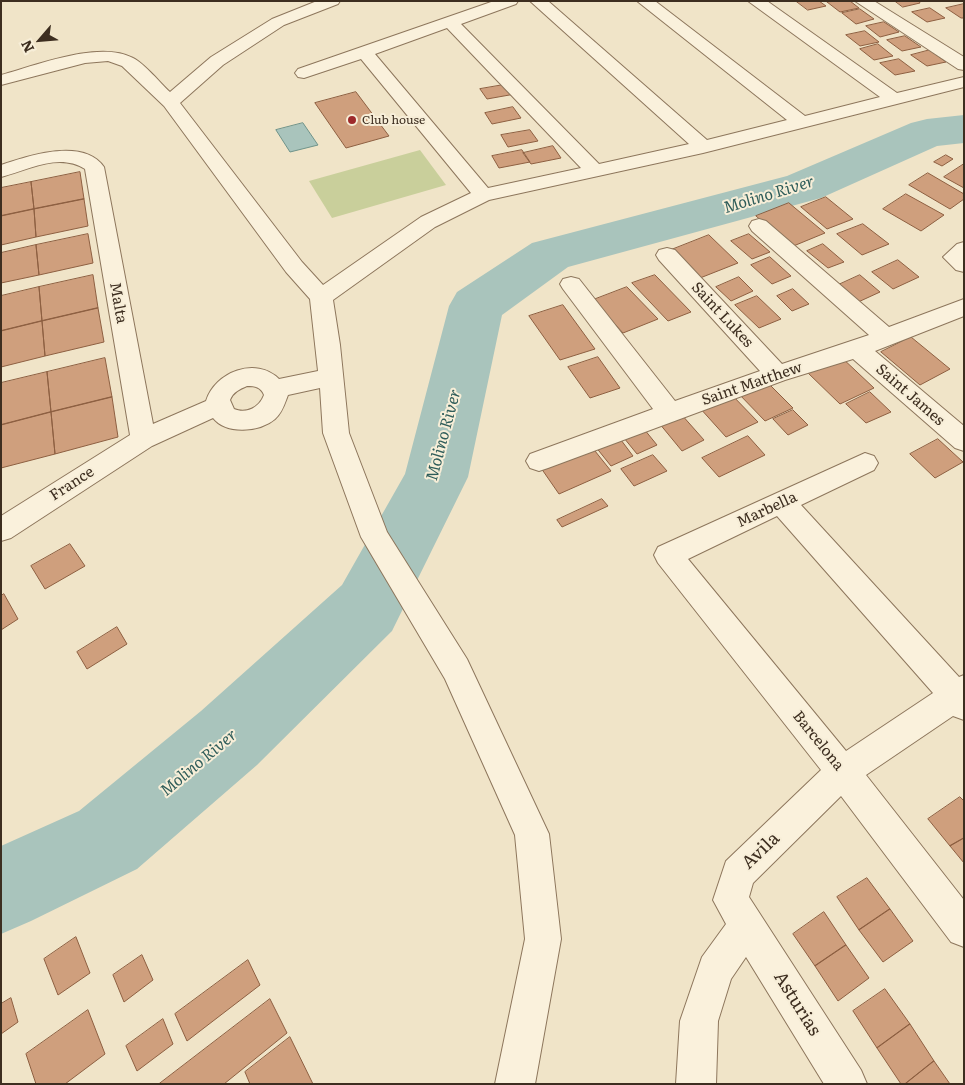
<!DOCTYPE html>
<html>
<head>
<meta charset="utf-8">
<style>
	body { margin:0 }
	#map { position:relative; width:965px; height:1085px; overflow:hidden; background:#f0e4c8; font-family:Literata,serif }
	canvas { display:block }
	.frame { position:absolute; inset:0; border:2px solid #3d2e20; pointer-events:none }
	.north { position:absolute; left:15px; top:15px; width:50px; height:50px; -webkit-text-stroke:4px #f7eed8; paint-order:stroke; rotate:243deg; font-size:14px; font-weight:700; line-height:20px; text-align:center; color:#3d2e20 }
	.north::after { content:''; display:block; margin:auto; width:18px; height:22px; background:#3d2e20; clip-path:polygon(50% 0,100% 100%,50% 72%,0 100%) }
</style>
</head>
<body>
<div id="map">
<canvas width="965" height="1085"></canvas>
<div class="frame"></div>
<div class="north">N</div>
</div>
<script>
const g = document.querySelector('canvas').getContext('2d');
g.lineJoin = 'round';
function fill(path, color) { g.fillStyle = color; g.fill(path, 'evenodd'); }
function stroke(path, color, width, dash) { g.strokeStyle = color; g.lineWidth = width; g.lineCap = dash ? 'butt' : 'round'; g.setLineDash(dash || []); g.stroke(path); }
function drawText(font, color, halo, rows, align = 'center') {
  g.font = font + ' Literata,serif'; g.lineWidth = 4; g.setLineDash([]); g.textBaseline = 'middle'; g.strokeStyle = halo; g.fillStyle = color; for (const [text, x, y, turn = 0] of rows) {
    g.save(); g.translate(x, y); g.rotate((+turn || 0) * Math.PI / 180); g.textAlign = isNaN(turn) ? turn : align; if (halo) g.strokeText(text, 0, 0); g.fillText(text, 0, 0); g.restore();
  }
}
const green = new Path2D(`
	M420 150 446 185 332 218 309 181Z`);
const water = new Path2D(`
	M303 123 318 145 290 152 276 130Z`);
const river = new Path2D(`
	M964 115V143L937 146 821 198 568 267 502 315 468 477 392 631 257 765 137 869 31 921 1 934V846L79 811 201 711 342 585 405 474 449 306 457 292 532 243 787 176 911 123 927 119Z`);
const building = new Path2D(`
	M796 1H819L826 6 808 10Z
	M850 1 859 8 840 12 827 2Z
	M895 1H919L920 3 903 7Z
	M964 4V18H961L946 8Z
	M930 8 945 18 927 22 912 12Z
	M860 9 874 19 856 24 842 13Z
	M884 22 899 32 880 37 866 26Z
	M865 31 879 42 860 46 846 35Z
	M905 36 921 47 902 51 887 40Z
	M878 44 893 56 874 60 860 49Z
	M930 50 946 62 927 66 911 55Z
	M899 59 915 71 895 75 880 63Z
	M509 84 515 94 487 99 480 89Z
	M356 92 389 136 346 148 315 103Z
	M513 107 521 118 492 124 485 113Z
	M530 130 538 141 508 147 501 135Z
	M553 146 561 158 531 164 523 153Z
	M522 150 530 162 499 168 492 156Z
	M946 155 953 159 942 166 934 162Z
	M964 164V188L944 177Z
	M80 172 84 199 34 209 31 182Z
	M928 173 964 194V199L950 209 909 185Z
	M31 182 34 209 1 216V188Z
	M906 194 944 215 921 231 883 209Z
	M826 197 853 219 827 229 801 207Z
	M84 199 88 226 36 237 34 209Z
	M789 203 825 233 791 247 756 216Z
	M34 209 36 237 1 245V216Z
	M863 224 889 244 862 255 837 234Z
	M88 234 93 263 39 275 36 245Z
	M749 234 770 252 752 259 731 241Z
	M709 235 738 263 700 278 671 250Z
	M823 244 844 262 828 268 807 251Z
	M36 245 39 275 1 283V253Z
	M770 257 791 276 772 284 751 265Z
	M898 260 919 277 893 289 872 272Z
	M93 275 98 308 42 321 39 287Z
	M655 275 691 312 668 321 632 283Z
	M860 275 880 292 856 303 836 286Z
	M739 277 753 291 731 301 716 287Z
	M39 287 42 321 1 331V296Z
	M627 287 658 319 623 333 593 300Z
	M793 289 809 304 792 311 777 296Z
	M757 296 781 319 759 328 735 305Z
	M563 305 595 349 560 360 529 316Z
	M98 308 104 342 45 356 42 321Z
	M42 321 45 356 1 367V331Z
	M911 337 950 369 920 385 881 352Z
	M840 356 874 388 840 404 807 372Z
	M598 357 620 388 590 398 568 367Z
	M105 358 112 397 51 412 47 372Z
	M47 372 51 412 1 425V383Z
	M765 380 793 408 765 421 737 392Z
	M870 392 891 412 866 423 846 404Z
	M730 393 758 422 726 437 699 407Z
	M112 397 118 437 55 454 51 412Z
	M793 410 808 425 788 435 773 419Z
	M51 412 55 454 1 468V425Z
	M681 414 704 440 682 451 659 423Z
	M644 429 657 445 637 454 624 438Z
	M618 436 633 456 611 466 595 446Z
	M748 436 765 455 719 477 702 458Z
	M938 439 963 462 935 478 910 454Z
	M591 446 611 471 559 494 541 468Z
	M653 455 667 471 634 486 621 469Z
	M602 499 608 506 562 527 557 520Z
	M70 544 85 566 45 589 31 566Z
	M4 594 18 619 1 630V596Z
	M117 627 127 644 87 669 77 652Z
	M960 797 964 801V838L950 846 928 819Z
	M964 838V863L950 846Z
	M867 878 890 909 859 930 837 897Z
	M890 909 913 941 883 962 859 930Z
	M824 912 846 945 815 966 793 934Z
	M76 937 90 973 58 995 44 959Z
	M846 945 869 978 838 1001 815 966Z
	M142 955 153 980 124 1002 113 975Z
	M248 960 260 985 187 1041 175 1014Z
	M885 989 910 1024 877 1048 853 1011Z
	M11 998 18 1022 1 1034V1004Z
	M270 999 287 1033 224 1084H159Z
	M88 1010 105 1054 65 1084H36L26 1054Z
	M163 1019 173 1044 137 1071 126 1046Z
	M910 1024 934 1061 905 1084H901L877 1048Z
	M290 1037 313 1084H250L245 1072Z
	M934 1061 950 1084H905Z`);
const minor = new Path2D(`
	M317 1H340L338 4 284 25 223 65 180 103 302 262 323 285 421 217 471 193 361 59 304 78 298 77 295 73 298 69 494 1H518L516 4 461 24 599 164 689 144 530 1H548L707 140 787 120 637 1H655L805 116 880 97 748 1H767L897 93 964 77V87L703 153 489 200 435 227 333 300 340 345 349 433 387 532 467 659 549 834 561 939 535 1084H495L525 939 515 835 445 679 361 537 323 433 320 388 288 395C285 403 282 413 275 419 260 432 226 435 213 418L152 446 11 538 1 541V516L130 435 85 169C59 152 28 170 1 177V165C28 156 83 137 104 167L153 424 206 401C215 372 256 356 279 379L318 371 310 299 286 272 164 106 122 66 108 61 85 63 1 85V75C37 65 100 40 133 58 145 64 160 83 170 92L211 57 272 19ZM447 28 581 168 488 188 375 54ZM247 386C255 386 261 387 264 395 259 408 246 414 234 409L230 400C233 392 240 389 247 386Z
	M855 1H874L964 57V70L958 69Z
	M759 219 766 221 889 327 964 299V316L875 351 964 426V451L955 448 853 359 785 380 548 468 539 471 530 468 526 461 530 454 653 409 563 289 560 284 563 279 571 277 579 279 675 401 760 371 659 260 656 255 659 250 667 248 675 250 782 364 869 335 752 231 749 226 752 221Z
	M964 242V272L956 270 943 257 957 244Z
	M865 453 874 456 878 463 874 470 801 505 959 677 964 675V720L953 716 866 775 964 900V947L951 942 841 796 753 883 749 897 861 1070 867 1084H824L746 957 731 979 718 1021 716 1084H676L680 1021 702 957 726 924 713 900 726 861 821 770 658 563 654 555 658 547ZM777 516 933 693 846 751 688 559Z`);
const markers = [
	[352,120,5,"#9e2a2b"]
];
const farPoinames = [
	["Club house",362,120]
];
const streetNames = [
	["Malta",118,303,80],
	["Saint Lukes",722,315,47],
	["Saint Matthew",752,384,-19],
	["Saint James",910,395,41],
	["France",72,484,-33],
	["Marbella",767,510,-25],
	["Barcelona",818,741,51]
];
const waterNames = [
	["Molino River",769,195,-17],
	["Molino River",444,435,-75],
	["Molino River",199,763,-40]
];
const nearStreetnames = [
	["Avila",761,851,-44],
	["Asturias",797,1004,58]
];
fill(green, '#c9cf9b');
fill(water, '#a9c4bc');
stroke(water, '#6f938a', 1);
fill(river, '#a9c4bc');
fill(building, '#cf9f7d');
stroke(building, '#8d5f41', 1);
stroke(minor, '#8d765c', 2);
fill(minor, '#faf1dc');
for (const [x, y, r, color] of markers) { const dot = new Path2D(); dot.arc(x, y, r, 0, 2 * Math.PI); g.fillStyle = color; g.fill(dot); stroke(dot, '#f7eed8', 2); }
drawText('12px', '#3d2e20', '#f7eed8', farPoinames, 'left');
drawText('15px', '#3d2e20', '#f7eed8', streetNames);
drawText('italic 16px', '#2f5d5a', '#f7eed8', waterNames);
drawText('18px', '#3d2e20', '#f7eed8', nearStreetnames);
</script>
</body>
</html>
